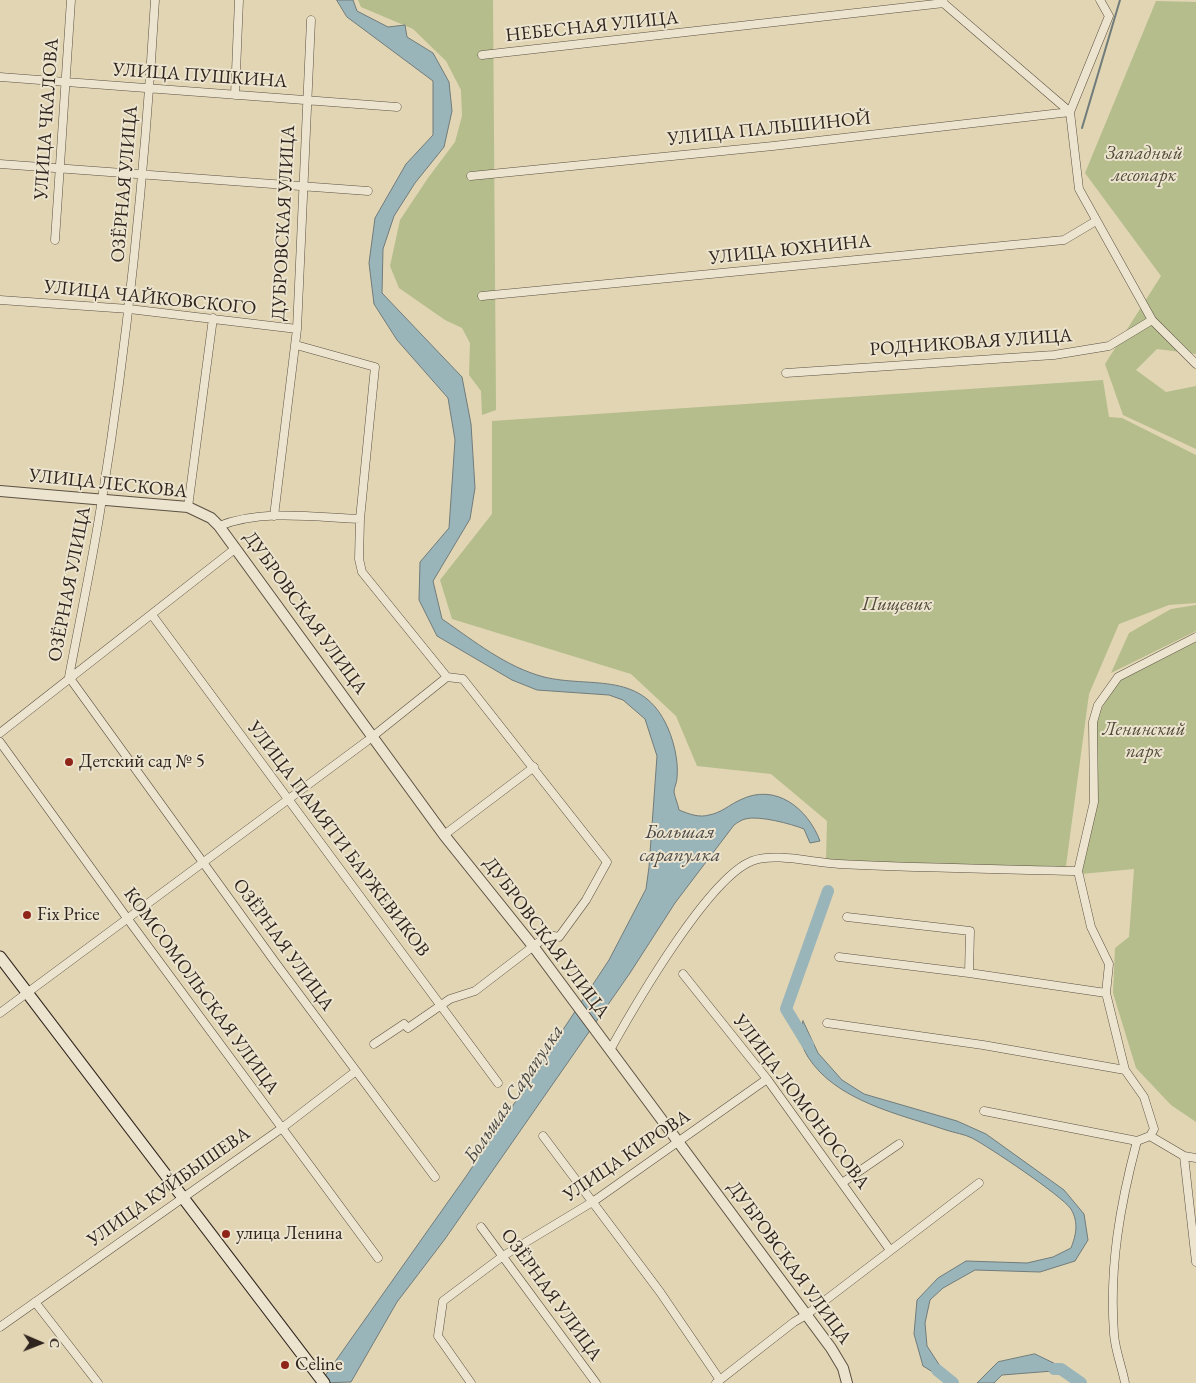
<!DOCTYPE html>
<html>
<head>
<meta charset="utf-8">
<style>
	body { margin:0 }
	#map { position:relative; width:1196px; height:1383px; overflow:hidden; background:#e1d5b3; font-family:"EB Garamond",serif }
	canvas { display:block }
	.north { position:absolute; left:15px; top:1318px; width:50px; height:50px; -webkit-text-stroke:4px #ece4ce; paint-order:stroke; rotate:91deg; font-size:14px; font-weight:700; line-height:20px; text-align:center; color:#30241e }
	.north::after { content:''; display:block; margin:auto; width:18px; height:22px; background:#30241e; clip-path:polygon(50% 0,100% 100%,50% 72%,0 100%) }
</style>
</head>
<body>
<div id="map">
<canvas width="1196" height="1383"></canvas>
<div class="north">С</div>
</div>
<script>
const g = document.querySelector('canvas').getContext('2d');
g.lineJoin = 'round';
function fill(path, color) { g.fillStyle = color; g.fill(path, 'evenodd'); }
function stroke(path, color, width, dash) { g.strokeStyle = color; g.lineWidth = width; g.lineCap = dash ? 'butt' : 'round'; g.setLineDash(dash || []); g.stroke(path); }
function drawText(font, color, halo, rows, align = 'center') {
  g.font = font + ' "EB Garamond",serif'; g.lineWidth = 4; g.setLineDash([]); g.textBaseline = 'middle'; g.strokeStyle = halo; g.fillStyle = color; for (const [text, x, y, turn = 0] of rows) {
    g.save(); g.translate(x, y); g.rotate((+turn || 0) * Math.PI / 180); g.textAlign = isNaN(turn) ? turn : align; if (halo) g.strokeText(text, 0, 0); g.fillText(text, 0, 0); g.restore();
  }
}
const green = new Path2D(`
	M358 0H493L496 410 482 415 481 391 469 375 470 343 462 328 445 320 399 288 390 266 400 220 428 178 455 142 462 116 461 90 446 61 413 29 361 7Z
	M1156 1 1196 2V354L1157 349 1136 370 1166 392 1196 386V449L1123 415 1105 364 1161 276 1085 173Z
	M1103 380 1109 417 1122 418 1196 455V603L1169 605 1119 624 1089 694 1065 873 826 859 827 821 771 774 697 766 676 716 631 674 452 619 440 580 492 514V421Z
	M1196 605V631L1111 673 1129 633 1171 609Z
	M1196 641V1122L1171 1105 1136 1068 1113 993 1115 948 1129 937 1134 869 1081 874 1094 813 1092 725 1118 680Z`);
const water = new Path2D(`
	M337 0H353L357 11 388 27 405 25 407 37 433 53 449 82 452 111 444 147 415 183 394 216 383 249 382 293 462 377 471 424 475 488 470 519 433 581 442 619C474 641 506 667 544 677 589 688 639 671 665 722 673 737 679 761 677 778 677 783 674 787 674 792 675 798 678 804 679 810 689 814 699 818 709 815 721 813 729 805 740 800 776 782 808 809 820 841L810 843 804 829C792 824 758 815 745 819 741 820 737 823 734 825L675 903 630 973 445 1239 397 1302 351 1382 320 1383 467 1175 609 960 646 889 649 867 657 756 645 719 623 700 609 695 537 690 512 680 437 636 419 600 420 562 449 528 455 440 448 398 397 340 374 304 369 263 375 218 406 164 433 135V81L347 17Z
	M803 1021 818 1053 842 1080 864 1094 957 1121 986 1134 1064 1190 1084 1214 1088 1240 1075 1261 1040 1272 975 1270 943 1288 930 1300 925 1323 927 1346 951 1383 923 1366 914 1334 917 1300 938 1278 966 1261 1027 1263 1053 1257 1071 1248C1076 1235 1079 1223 1071 1209 1061 1195 989 1147 972 1138 964 1134 955 1133 946 1130 899 1114 836 1101 808 1057 801 1045 797 1035 803 1021Z
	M1035 1354 1070 1371 1066 1378 1053 1371 1002 1375 994 1383H977L998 1362Z`);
const stream = new Path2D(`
	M1082 128 1120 0`);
const river = new Path2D(`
	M808 1045 786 1009 828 891
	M1054 1369H1061L1081 1383
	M937 1370 953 1383`);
const minor = new Path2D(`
	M155 0C145 167 129 333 102 499 93 559 80 618 69 677L275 962 435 1177
	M1100 0 1109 16 1070 112 1079 189 1152 320 1196 364
	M941 1 1070 112
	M482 55 944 3
	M0 77 397 107
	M235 95 239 0
	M0 164 368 191
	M471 176 773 146 1070 112
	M55 240 71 0
	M482 296 1064 240 1096 221
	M0 300 129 309 297 329
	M296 345 375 367 360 519 359 559 362 572 447 677 463 679 607 862 586 900 559 937 548 935 475 991 450 999 408 1028 404 1024 374 1044
	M786 373 1054 355 1109 346 1152 320
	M188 507 213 318
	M274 516 297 329 311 20
	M219 526C263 509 313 517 360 519
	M152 615 498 1083
	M0 733 236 548
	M0 742 127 918 378 1258
	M444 835 534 767
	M847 917 970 931 969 973
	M839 957 969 973 1106 993
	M683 974 767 1079 890 1250
	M0 1013 367 741 447 677
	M827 1023 983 1045 1125 1070
	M610 1050C634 1007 708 878 752 861 774 852 815 863 839 864 919 868 998 869 1078 871
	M984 1111 1137 1141
	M543 1136 660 1292 720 1380
	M1150 1136 1184 1156
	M1196 1158 1184 1156 1196 1262
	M842 1183 899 1144
	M481 1227 596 1383
	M35 1302 98 1383
	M0 1327 282 1128 356 1071
	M471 1383 438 1336 443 1301 503 1256 594 1201 767 1079
	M716 1383 794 1322 806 1315 979 1183
	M1125 1383C1122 1367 1115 1350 1114 1334 1109 1267 1120 1205 1137 1141L1150 1136 1154 1129 1144 1097 1125 1070 1106 993 1109 964 1091 927 1078 871 1094 802 1093 722 1098 705 1118 677 1196 637`);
const tertiary = new Path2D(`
	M0 491 188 507 211 518 219 526 444 835 533 946 831 1348 843 1368 847 1383`);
const secondary = new Path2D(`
	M0 957 324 1383`);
const markers = [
	[69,762,5,"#8f2418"],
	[27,915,5,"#8f2418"],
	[226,1234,5,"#8f2418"],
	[285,1365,5,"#8f2418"]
];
const streetNames = [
	["НЕБЕСНАЯ УЛИЦА",592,27,-6],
	["УЛИЦА ПУШКИНА",200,76,4],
	["УЛИЦА ЧКАЛОВА",47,119,-86],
	["УЛИЦА ПАЛЬШИНОЙ",769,129,-6],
	["ОЗЁРНАЯ УЛИЦА",125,184,-85],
	["ДУБРОВСКАЯ УЛИЦА",284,223,-87],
	["УЛИЦА ЮХНИНА",790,250,-6],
	["УЛИЦА ЧАЙКОВСКОГО",150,298,6],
	["РОДНИКОВАЯ УЛИЦА",971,343,-4],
	["УЛИЦА ЛЕСКОВА",108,484,6],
	["ОЗЁРНАЯ УЛИЦА",70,584,-79],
	["ДУБРОВСКАЯ УЛИЦА",305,613,54],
	["УЛИЦА ПАМЯТИ БАРЖЕВИКОВ",338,839,53],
	["ДУБРОВСКАЯ УЛИЦА",546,938,53],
	["ОЗЁРНАЯ УЛИЦА",283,945,54],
	["КОМСОМОЛЬСКАЯ УЛИЦА",201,991,54],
	["УЛИЦА ЛОМОНОСОВА",801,1102,53],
	["УЛИЦА КИРОВА",627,1156,-34],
	["УЛИЦА КУЙБЫШЕВА",169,1187,-35],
	["ДУБРОВСКАЯ УЛИЦА",789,1263,54],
	["ОЗЁРНАЯ УЛИЦА",551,1295,54]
];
const parkNames = [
	["Западный",1144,154],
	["лесопарк",1144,176],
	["Пищевик",897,605],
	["Ленинский",1144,730],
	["парк",1144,752]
];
const poiNames = [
	["Детский сад № 5",79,762],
	["Fix Price",37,915],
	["улица Ленина",236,1234],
	["Celine",295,1365]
];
const waterNames = [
	["Большая",680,833],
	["сарапулка",680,856],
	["Большая Сарапулка",514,1094,-56]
];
fill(green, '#b4bd8b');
fill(water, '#9ab5b9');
stroke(water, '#707b7b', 1);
stroke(stream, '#707b7b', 2);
stroke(river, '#9ab5b9', 12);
stroke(minor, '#5c5043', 9);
stroke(tertiary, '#5c5043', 12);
stroke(secondary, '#30241e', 13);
stroke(minor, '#ece4ce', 8);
stroke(tertiary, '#ece4ce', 10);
stroke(secondary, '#ece4ce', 11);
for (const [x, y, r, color] of markers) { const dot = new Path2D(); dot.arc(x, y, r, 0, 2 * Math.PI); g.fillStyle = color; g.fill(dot); stroke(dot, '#ece4ce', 2); }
drawText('19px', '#30241e', '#ece4ce', streetNames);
drawText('italic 19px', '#514a39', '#ece4ce', parkNames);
drawText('19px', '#30241e', '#ece4ce', poiNames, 'left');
drawText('italic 20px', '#4a4845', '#ece4ce', waterNames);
</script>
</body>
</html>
